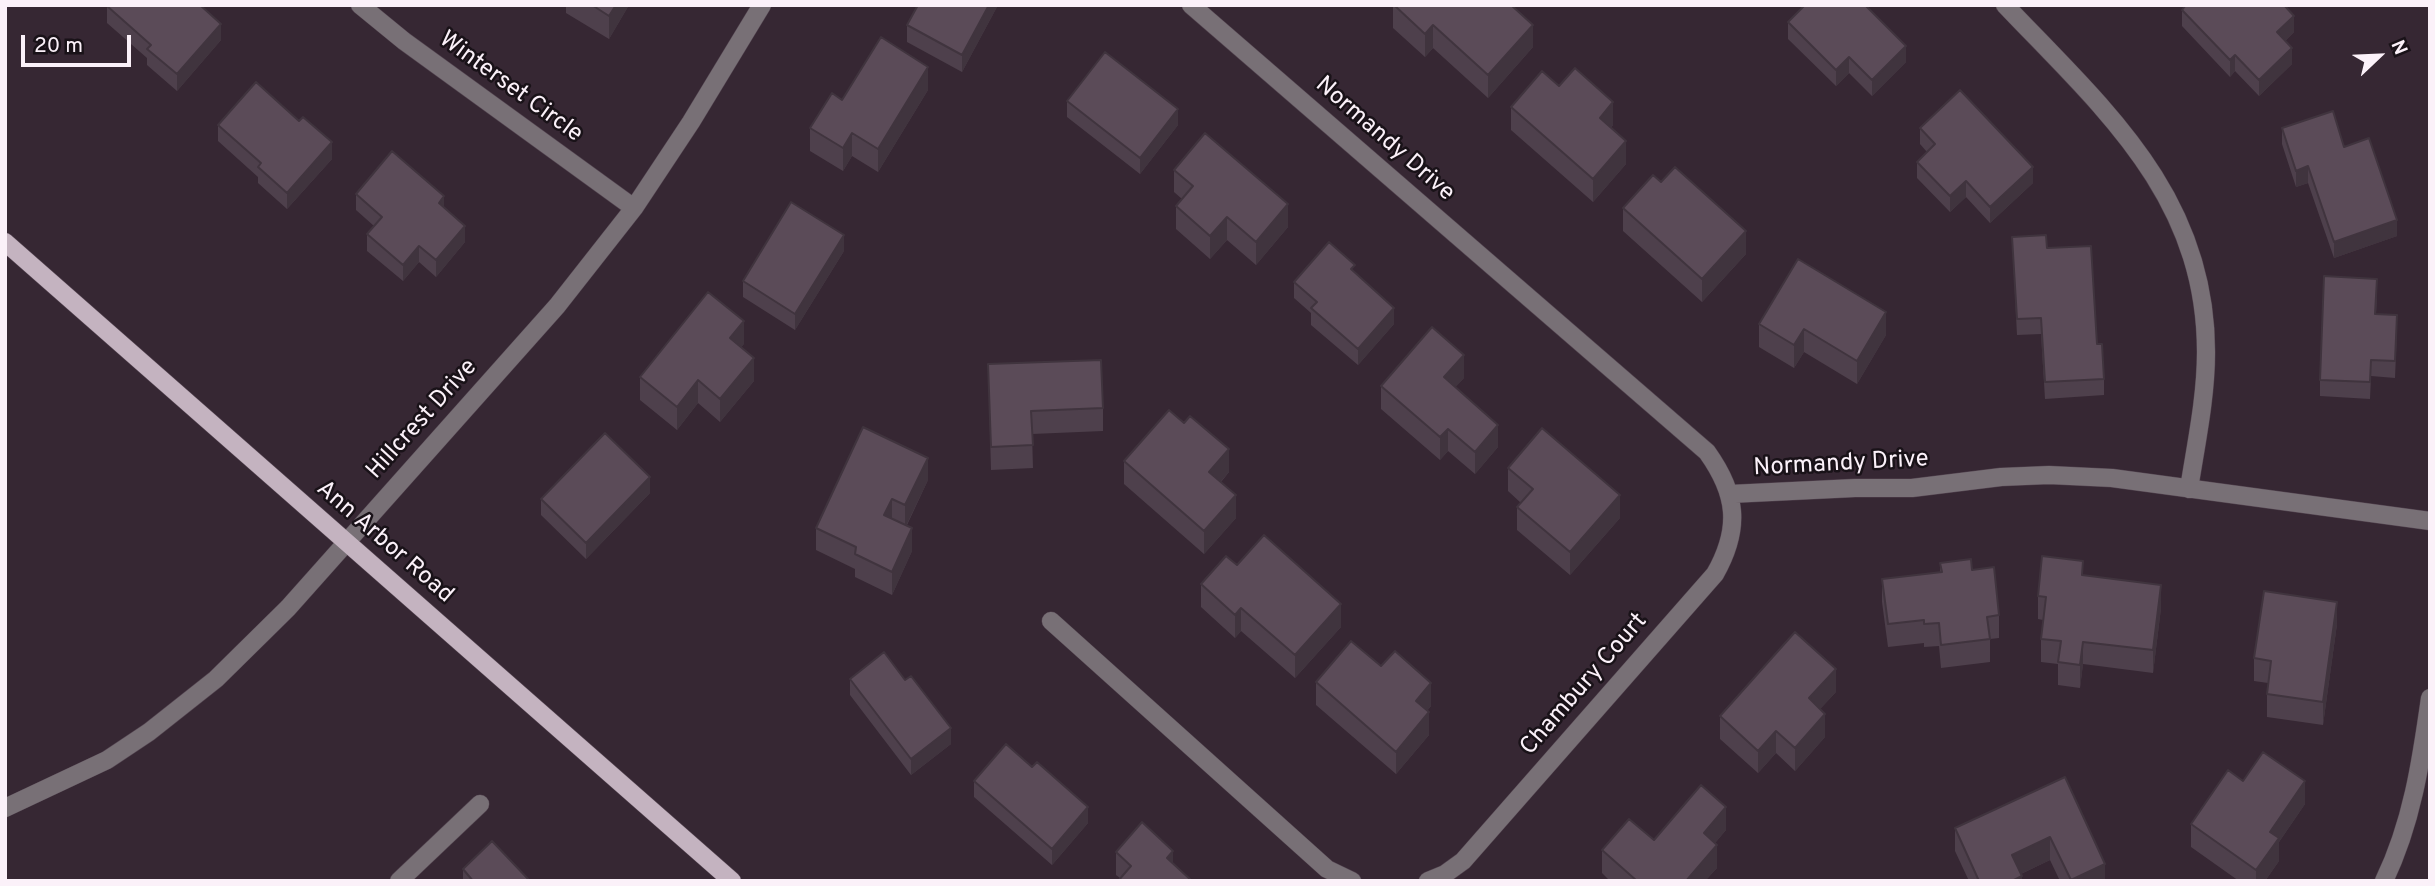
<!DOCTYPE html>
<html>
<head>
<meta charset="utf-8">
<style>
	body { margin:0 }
	#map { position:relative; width:2435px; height:886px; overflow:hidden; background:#362733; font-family:Overpass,sans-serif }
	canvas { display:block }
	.frame { position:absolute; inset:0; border:7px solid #fbf1f9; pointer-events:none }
	.north { position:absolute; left:2344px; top:21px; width:70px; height:70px; -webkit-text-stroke:5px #191218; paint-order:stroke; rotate:67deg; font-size:19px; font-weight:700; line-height:28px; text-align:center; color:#fbf1f9 }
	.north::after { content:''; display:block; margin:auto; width:24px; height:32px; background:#fbf1f9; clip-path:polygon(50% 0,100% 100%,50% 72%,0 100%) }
	.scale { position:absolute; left:21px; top:35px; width:110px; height:32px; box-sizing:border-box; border:4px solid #fbf1f9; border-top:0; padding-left:9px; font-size:21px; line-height:24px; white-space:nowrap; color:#fbf1f9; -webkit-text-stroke:5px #191218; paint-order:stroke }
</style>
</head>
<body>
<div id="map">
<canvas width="2435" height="886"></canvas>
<div class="frame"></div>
<div class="north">N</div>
<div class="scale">20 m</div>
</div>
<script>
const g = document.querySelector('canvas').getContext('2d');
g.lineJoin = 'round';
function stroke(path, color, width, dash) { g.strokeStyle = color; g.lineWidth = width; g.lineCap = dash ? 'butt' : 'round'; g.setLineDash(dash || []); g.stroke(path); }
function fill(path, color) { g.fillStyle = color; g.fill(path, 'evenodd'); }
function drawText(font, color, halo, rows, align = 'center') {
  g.font = font + ' Overpass,sans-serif'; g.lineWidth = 5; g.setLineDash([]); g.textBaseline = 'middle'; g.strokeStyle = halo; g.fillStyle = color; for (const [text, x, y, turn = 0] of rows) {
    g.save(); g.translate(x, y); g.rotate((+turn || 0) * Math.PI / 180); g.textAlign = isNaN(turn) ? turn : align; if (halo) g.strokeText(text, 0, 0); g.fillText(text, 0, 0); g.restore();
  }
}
const minor = new Path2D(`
	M360 5 404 41 634 208
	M1191 5 1707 452C1737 494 1741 528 1715 574L1463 861 1445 874 1428 881
	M2005 5C2104 109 2206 196 2206 352 2206 398 2196 444 2189 489
	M1730 494 1855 488H1912L2001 477 2049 475 2112 478 2430 521
	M1051 621 1327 869 1352 881
	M5 808 107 760 149 732 216 679 288 608 557 306 634 208 691 122 762 5
	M399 881 480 804
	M2384 881C2412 823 2421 762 2430 698`);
const major = new Path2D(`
	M5 242 732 881`);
const wall = new Path2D(`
	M566 5H629L609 39 566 13Z
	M998 5 962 72 907 42V25Z
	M1393 5 1533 47 1488 98 1433 48 1425 57 1393 28Z
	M107 6 221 40 177 91 147 65V58L107 23Z
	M2182 10 2294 32 2285 41 2292 64 2259 96 2235 71 2230 77 2182 26Z
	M1788 22 1906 62 1872 96 1849 73 1836 86 1788 39Z
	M1559 86 1613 125 1611 128 1626 164 1593 202 1511 130V107Z
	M928 90 878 172 852 156 843 171 810 151V128L842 100Z
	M1067 101 1178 125 1140 174 1067 117Z
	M218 125 332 159 287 209 258 183V177L218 141Z
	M1920 128 2033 183 1990 223 1966 197 1950 212 1917 178V162L1927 152 1920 144Z
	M2282 128 2344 147 2397 236 2334 258 2308 183 2296 187 2282 144Z
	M1174 170 1288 227 1256 265 1227 240 1210 259 1176 229V206L1182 199 1174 192Z
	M356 194 444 207 465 242 436 277 419 262 403 281 367 251V234L374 226 356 210Z
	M1623 208 1746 254 1702 302 1623 231Z
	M2012 237 2047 248 2097 344 2104 379V395L2045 399 2041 334 2017 335Z
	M844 251 795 330 743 297V281Z
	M1355 273 1394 324 1358 365 1311 325V313L1294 298V282Z
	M2377 295 2376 314 2397 331 2395 378 2371 376 2370 399 2320 396V380Z
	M1759 324 1886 335 1857 384 1804 352 1794 368 1759 347Z
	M744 344 741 347 754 381 720 422 698 403 677 430 640 400V377Z
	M988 364 1103 408V431L1032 434 1033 468 991 470Z
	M1464 378 1455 387 1498 447 1475 474 1448 451 1440 460 1381 409V386Z
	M1124 461 1229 472 1221 482 1236 518 1204 554 1124 484Z
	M1508 468 1620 518 1570 575 1517 530V507L1521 503 1508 491Z
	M928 480 907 525 912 551 892 595 855 577V569L816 550V528Z
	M650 493 586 559 541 515V499Z
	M1940 563 1999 615V638L1990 639V662L1941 668 1939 646 1924 647V643L1888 647 1882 602V579L1940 573Z
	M1237 565 1341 627 1295 678 1241 631 1235 638 1201 607V584Z
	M2083 575 2161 608 2153 673 2083 664 2080 688 2058 685V664L2041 662V639L2043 620 2038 619V596Z
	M2337 624 2323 725 2267 717V694L2268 683 2254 681V658Z
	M1381 666 1431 706 1427 711 1429 735 1396 774 1316 705V682Z
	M850 679 951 744 911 775 850 695Z
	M1836 692 1820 709 1825 737 1795 771 1776 753 1758 773 1720 739V716Z
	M2065 777 2105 881H2060L2050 860 2021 874 2022 881H1969L1955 851V828Z
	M974 781 1088 823 1052 865 974 797Z
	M2243 781 2305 804 2279 842V861L2265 881H2239L2191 847V824Z
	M1726 830 1715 843 1717 868 1705 881H1610L1602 873V850L1654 840Z
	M1116 852 1173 863 1120 878 1116 875Z
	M463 869 530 881H463Z`);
const shadedWall = new Path2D(`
	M616 5H629L609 39V16Z
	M989 5H998L962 72V55Z
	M2294 16V32L2277 49V32Z
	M221 24V40L177 91V74Z
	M1433 25V48L1425 57V34Z
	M1533 25V47L1488 98V75Z
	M1906 46V62L1872 96V80Z
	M2292 48V64L2259 96V80Z
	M2235 55V71L2230 77V60Z
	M1849 57V73L1836 86V70Z
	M928 67V90L878 172V149Z
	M1613 102V125L1600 141V118Z
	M1178 109V125L1140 174V158Z
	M852 133V156L843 171V148Z
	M1626 141V164L1593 202V179Z
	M332 142V159L287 209V193Z
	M2308 166V183L2296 187V171Z
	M2033 167V183L1990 223V207Z
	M1966 181V197L1950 212V196Z
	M444 196V213L439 203Z
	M1288 204V227L1256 265V242Z
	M1227 217V240L1210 259V236Z
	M2397 220V236L2334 258V242Z
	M465 226V242L436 277V260Z
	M1746 231V254L1702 302V279Z
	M844 235V251L795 330V314Z
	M419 246V262L403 281V265Z
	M1394 308V324L1358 365V349Z
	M1886 312V335L1857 384V361Z
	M744 321V344L730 361V338Z
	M1804 329V352L1794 368V345Z
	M1464 355V378L1444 400V377Z
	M754 358V381L720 422V399Z
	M698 380V403L677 430V407Z
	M1498 425V447L1475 474V452Z
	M1448 429V451L1440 460V437Z
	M1229 449V472L1209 495V472Z
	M928 458V480L905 528V505Z
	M650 477V493L586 559V543Z
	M1236 495V518L1204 554V531Z
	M1620 495V518L1570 575V552Z
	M892 499V522L884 515Z
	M912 528V551L892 595V572Z
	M2161 585V608L2153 673V650Z
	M2337 602V624L2323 725V702Z
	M1341 604V627L1295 678V655Z
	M1241 608V631L1235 638V615Z
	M2083 642V664L2080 688V665Z
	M1836 669V692L1809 721V698Z
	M1431 683V706L1416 724V701Z
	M1429 712V735L1396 774V752Z
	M1825 714V737L1795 771V748Z
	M951 728V744L911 775V759Z
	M1776 731V753L1758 773V751Z
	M2305 781V804L2279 842V861L2265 881H2256V870L2270 832Z
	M1088 807V823L1052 865V849Z
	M1726 807V830L1704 856V833Z
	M2050 837V860L2012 878V855Z
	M1717 845V868L1705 881H1686Z
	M1173 851V874L1167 858Z
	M2105 864V881H2071Z
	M2022 876V881H2012Z`);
const building = new Path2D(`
	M108 5H200L221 24 177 74 147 49 151 45 107 6Z
	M592 5H616L609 16Z
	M918 5H989L962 55 907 25Z
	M1394 5H1511L1533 25 1488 75 1433 25 1425 34Z
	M1805 5H1865L1906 46 1872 80 1849 57 1836 70 1788 22Z
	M2186 5H2284L2294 16 2277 32 2292 48 2259 80 2235 55 2230 60 2182 10Z
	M881 37 928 67 878 149 852 133 843 148 810 128 832 93 842 100Z
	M1105 52 1178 109 1140 158 1067 101Z
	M1575 68 1613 102 1600 118 1626 141 1593 179 1511 107 1542 71 1559 86Z
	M256 82 299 121 303 117 332 142 287 193 258 167 261 163 218 125Z
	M1960 90 2033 167 1990 207 1966 181 1950 196 1917 162 1935 144 1920 128Z
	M2333 111 2344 147 2369 138 2397 220 2334 242 2308 166 2296 171 2282 128Z
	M1205 133 1288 204 1256 242 1227 217 1210 236 1176 206 1193 186 1174 170Z
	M392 151 444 196 439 203 465 226 436 260 419 246 403 265 367 234 382 217 356 194Z
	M1675 167 1746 231 1702 279 1623 208 1653 175 1661 182Z
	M791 202 844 235 795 314 743 281Z
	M2046 235 2047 248 2091 246 2097 344H2102L2104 379 2045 382 2041 318 2017 319 2012 237Z
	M1329 242 1355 265 1351 269 1394 308 1358 349 1311 308 1317 302 1294 282Z
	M1798 259 1886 312 1857 361 1804 329 1794 345 1759 324Z
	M2324 276 2377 279 2375 314 2397 315 2395 361 2371 360 2370 382 2320 380Z
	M708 292 744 321 730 338 754 358 720 399 698 380 677 407 640 377Z
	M1432 327 1464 355 1444 377 1498 425 1475 452 1448 429 1440 437 1381 386Z
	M1101 360 1103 408 1031 411 1033 445 991 447 988 364Z
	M1169 410 1184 423 1190 416 1229 449 1209 472 1236 495 1204 531 1124 461Z
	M863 427 928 458 905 505 892 499 884 515 912 528 892 572 855 554 856 547 816 528Z
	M1542 428 1620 495 1570 552 1517 507 1533 489 1508 468Z
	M605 433 650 477 586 543 541 499Z
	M1264 535 1341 604 1295 655 1241 608 1235 615 1201 584 1226 556 1237 565Z
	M2042 556 2083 561 2082 575 2161 585 2153 650 2083 642 2080 665 2058 662 2061 641 2041 639 2046 597 2038 596Z
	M1971 559 1972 570 1994 567 1999 615 1987 617 1990 639 1941 645 1939 623 1924 624V620L1888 624 1882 579 1942 572 1940 563Z
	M2264 591 2337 602 2323 702 2267 694 2271 661 2254 658Z
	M1795 632 1836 669 1809 698 1825 714 1795 748 1776 731 1758 751 1720 716Z
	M1351 641 1381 666 1395 651 1431 683 1416 701 1429 712 1396 752 1316 682Z
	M884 652 905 680 911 676 951 728 911 759 850 679Z
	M1006 744 1032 767 1037 762 1088 807 1052 849 974 781Z
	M2263 752 2305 781 2270 832 2279 838 2256 870 2191 824 2228 770 2243 781Z
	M2065 777 2105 864 2071 880 2050 837 2012 855 2022 876 2012 881H1979L1955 828Z
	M1701 785 1726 807 1704 833 1717 845 1686 881H1637L1602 850 1629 819 1654 840Z
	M1142 822 1173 851 1167 858 1192 881H1118L1131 866 1116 852Z
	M492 841 530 881H473L463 869Z`);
const streetNames = [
	["Winterset Circle",510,88,36],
	["Normandy Drive",1384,140,41],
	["Hillcrest Drive",423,420,-48],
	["Normandy Drive",1841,465,-3],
	["Ann Arbor Road",384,543,41],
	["Chambury Court",1585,685,-49]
];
stroke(minor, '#52434f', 19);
stroke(major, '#52434f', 19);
stroke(minor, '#787076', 18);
stroke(major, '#c4b3c0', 18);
fill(wall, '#4e404c');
fill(shadedWall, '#40343e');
fill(building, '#5b4b58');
stroke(building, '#40343e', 2);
drawText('24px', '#fbf1f9', '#191218', streetNames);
</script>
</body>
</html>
